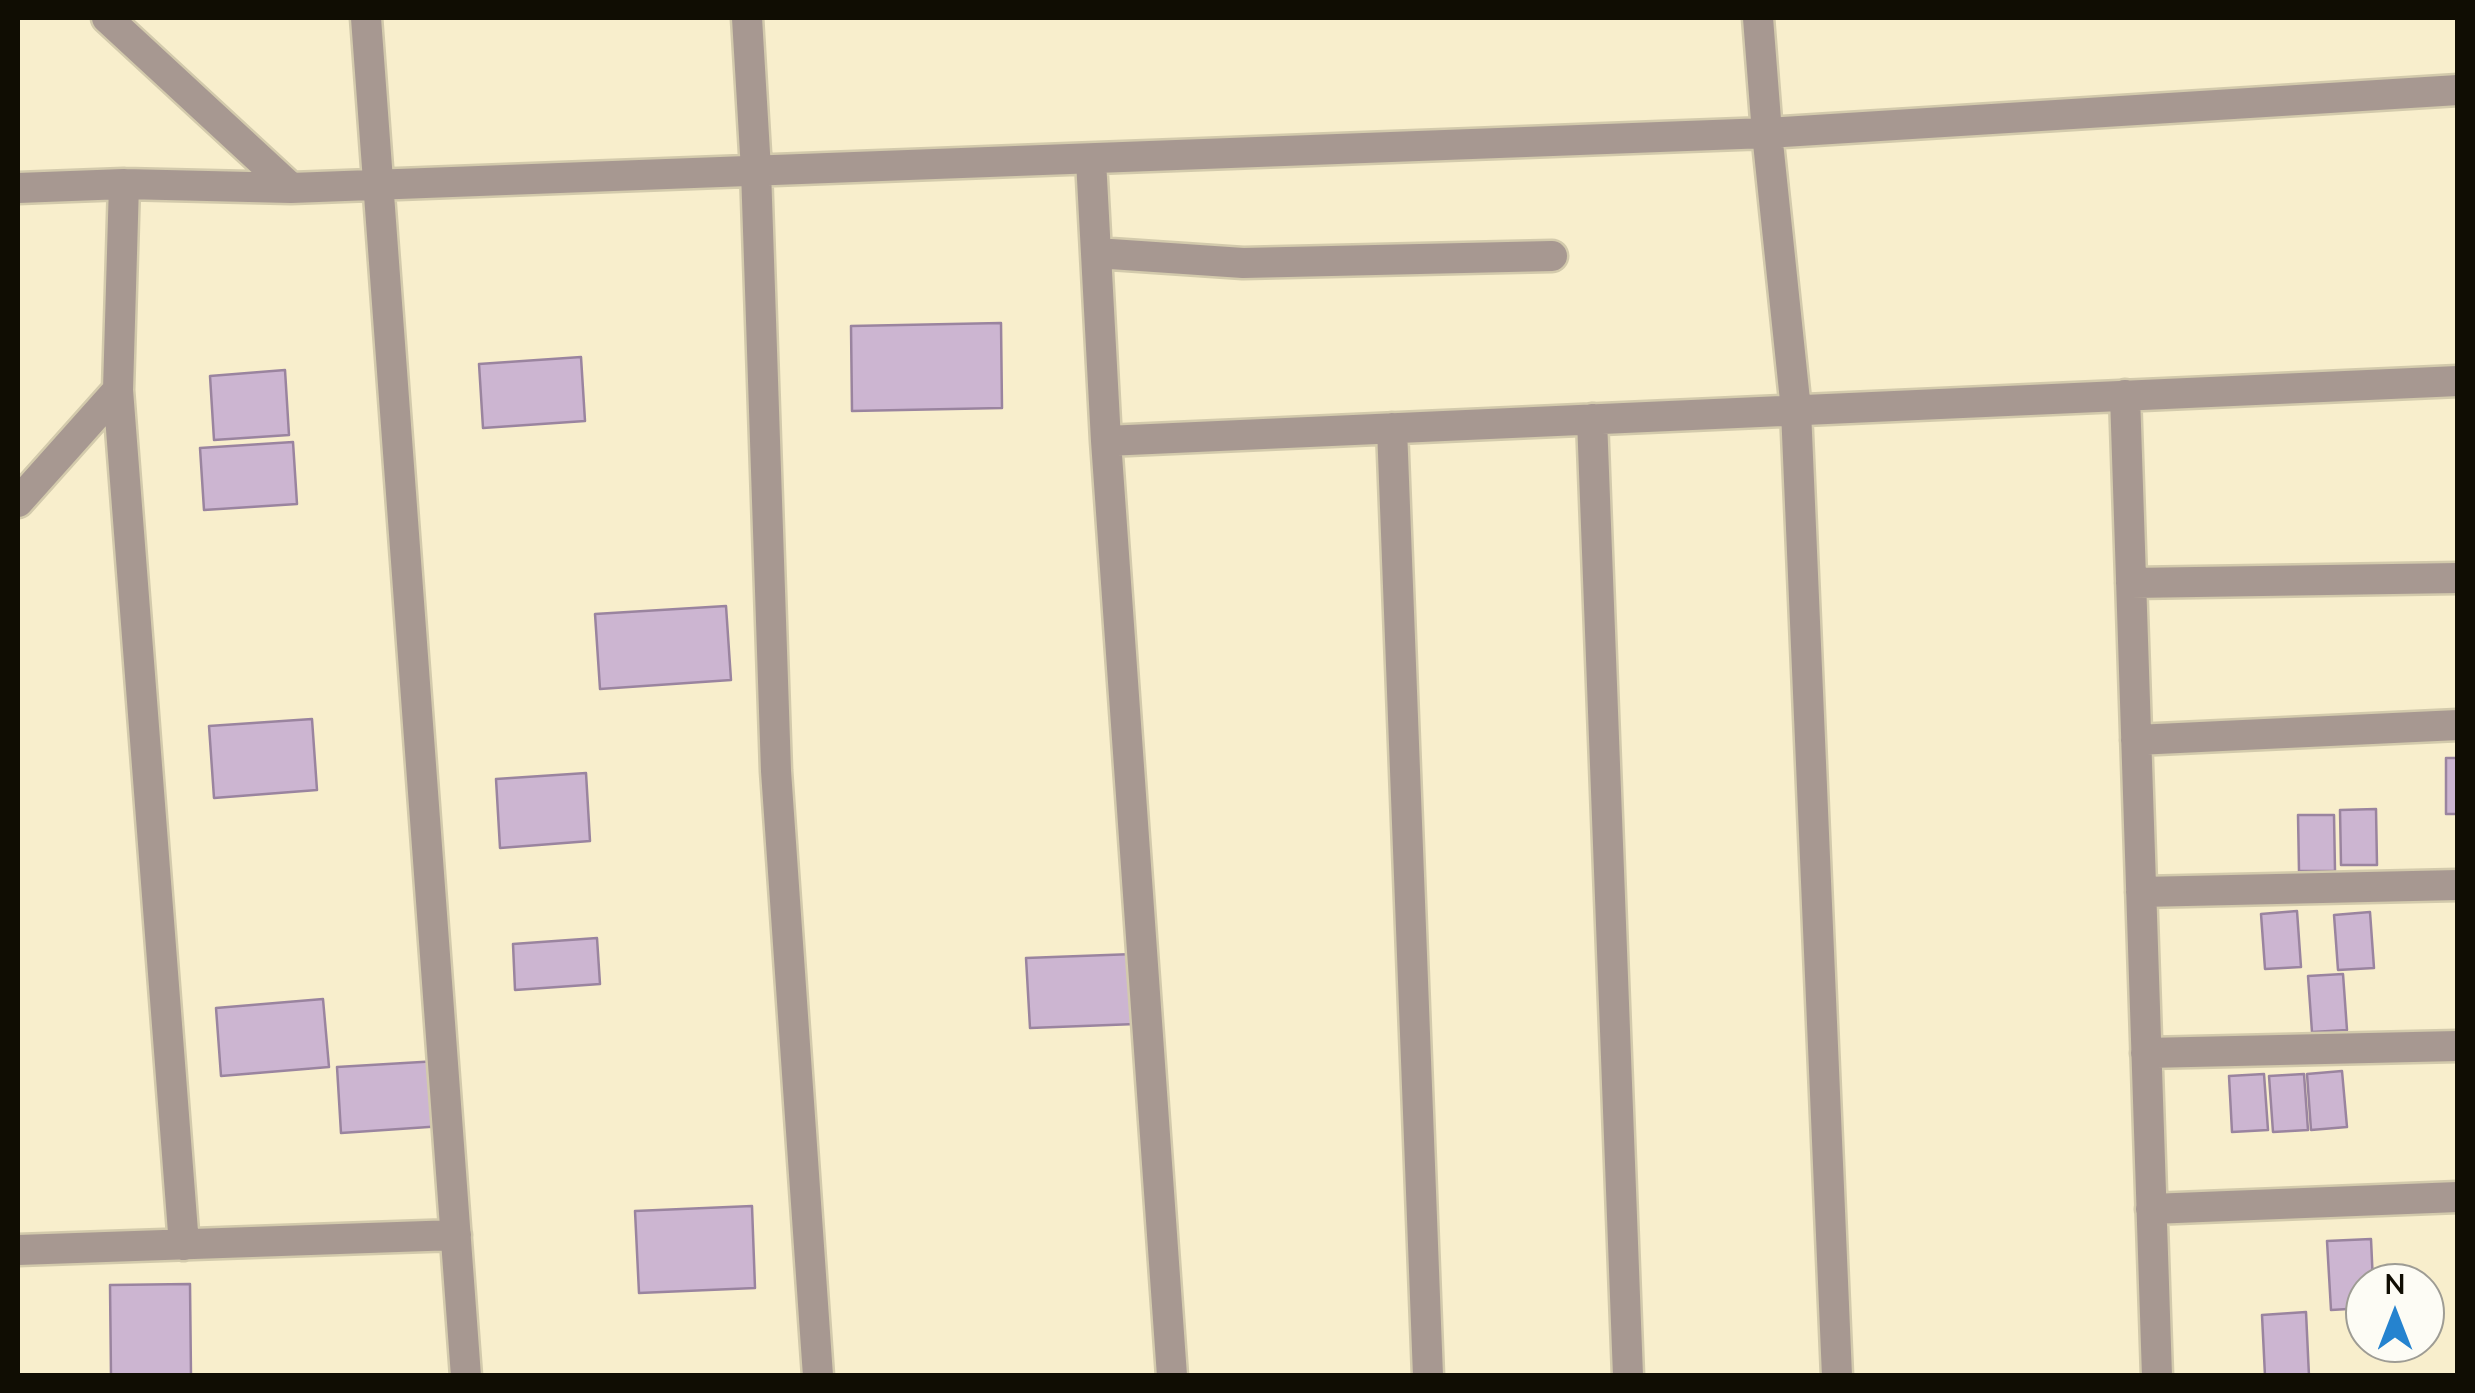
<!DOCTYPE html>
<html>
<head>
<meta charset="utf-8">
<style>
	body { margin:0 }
	#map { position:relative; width:2475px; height:1393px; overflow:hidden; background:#f8eecc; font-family:"Nunito Sans",sans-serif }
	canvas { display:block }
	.frame { position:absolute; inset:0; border:20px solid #100d03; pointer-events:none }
	.north { position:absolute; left:2345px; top:1263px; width:100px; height:100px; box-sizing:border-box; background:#fdfcf5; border:2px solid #9e9c94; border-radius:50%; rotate:0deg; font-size:28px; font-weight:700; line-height:40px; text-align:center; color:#100d03 }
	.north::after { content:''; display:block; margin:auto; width:35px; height:45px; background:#2583cf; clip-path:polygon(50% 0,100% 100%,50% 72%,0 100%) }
</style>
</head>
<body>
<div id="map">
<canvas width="2475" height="1393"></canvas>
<div class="frame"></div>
<div class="north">N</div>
</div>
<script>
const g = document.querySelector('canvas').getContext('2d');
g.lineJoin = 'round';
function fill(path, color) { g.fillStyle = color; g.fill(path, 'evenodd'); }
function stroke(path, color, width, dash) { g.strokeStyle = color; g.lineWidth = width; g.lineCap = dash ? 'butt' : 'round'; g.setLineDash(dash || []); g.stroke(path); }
const building = new Path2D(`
	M1001 323 1002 408 852 411 851 326Z
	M581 357 585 421 483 428 479 364Z
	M285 370 289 435 214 440 210 376Z
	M293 442 297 504 204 510 200 448Z
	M726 606 731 680 600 689 595 614Z
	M312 719 317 790 214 798 209 726Z
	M2446 758H2458V814H2446Z
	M586 773 590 841 500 848 496 779Z
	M2376 809 2377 865H2341L2340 810Z
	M2298 815H2334L2335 871H2299Z
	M2297 911 2301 967 2265 969 2261 914Z
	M2370 912 2374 968 2338 970 2334 915Z
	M597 938 600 984 515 990 513 944Z
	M1134 954 1136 1024 1030 1028 1026 958Z
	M2343 974 2347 1030 2312 1032 2308 976Z
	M323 999 329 1067 221 1076 216 1008Z
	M438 1061 443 1126 341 1133 337 1067Z
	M2342 1071 2347 1127 2311 1130 2307 1074Z
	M2264 1074 2268 1130 2232 1132 2229 1076Z
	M2304 1074 2308 1130 2273 1132 2269 1076Z
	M752 1206 755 1288 639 1293 635 1211Z
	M2371 1239 2373 1283H2365V1308L2331 1310 2327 1241Z
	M190 1284 191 1376H111L110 1285Z
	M2306 1312 2309 1376H2265L2262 1315Z`);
const minor = new Path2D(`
	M107 18 291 188
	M366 18 466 1376
	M747 18 756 170 776 771 818 1376
	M1758 18 1767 133 1796 410 1837 1376
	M1091 160 1106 441 1172 1376
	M18 188 124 184 291 188 1767 133 2458 90
	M1096 253 1243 263 1552 256
	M118 390 184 1245
	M2125 395 2157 1376
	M1592 419 1628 1376
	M1392 428 1428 1376
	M1106 441 2458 381
	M18 502 118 390 124 184
	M2131 583 2458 578
	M2136 740 2458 725
	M2141 892 2458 885
	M2146 1053 2458 1046
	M2151 1209 2458 1197
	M18 1250 456 1235`);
fill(building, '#ccb5d1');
stroke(building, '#9a849f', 2.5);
stroke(minor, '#d3caac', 35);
stroke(minor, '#a79891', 30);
</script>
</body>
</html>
